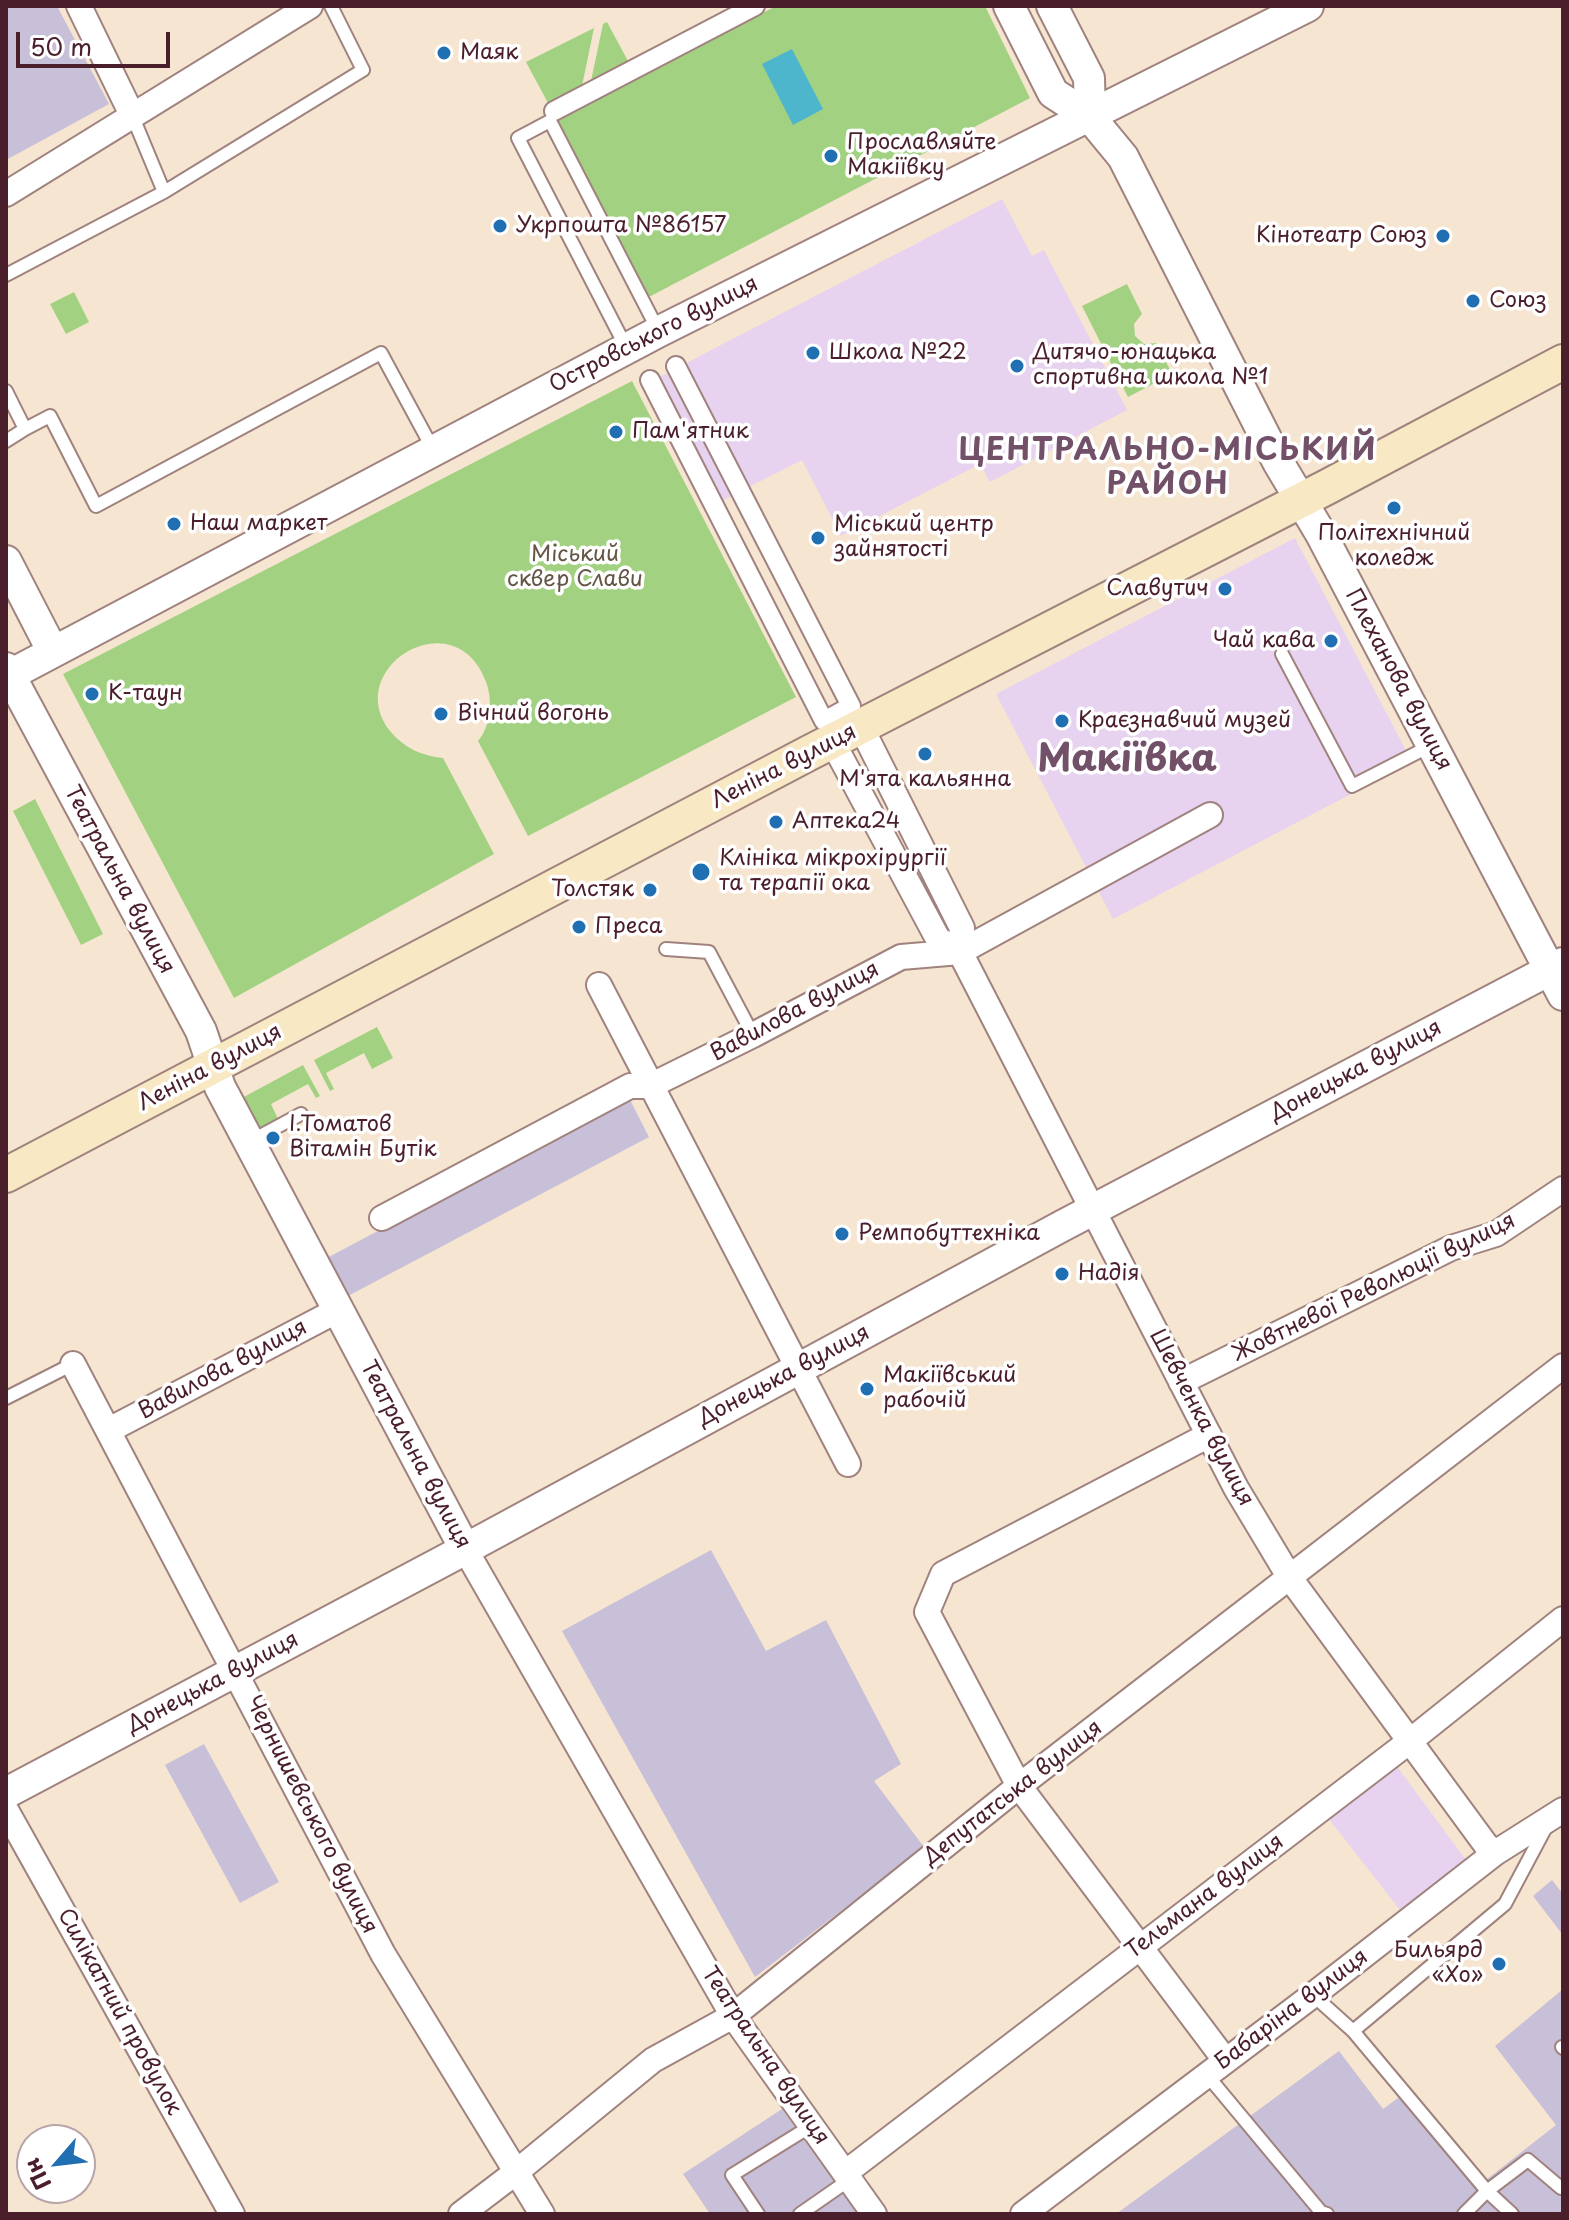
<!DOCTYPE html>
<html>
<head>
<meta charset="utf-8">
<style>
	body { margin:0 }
	#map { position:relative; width:1569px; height:2220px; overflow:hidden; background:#f6e6d1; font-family:"Playpen Sans",sans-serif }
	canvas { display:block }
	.frame { position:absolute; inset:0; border:8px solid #4a1f2b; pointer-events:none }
	.north { position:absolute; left:16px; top:2124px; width:80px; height:80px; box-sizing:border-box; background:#fff; border:2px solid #b7a5aa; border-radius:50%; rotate:242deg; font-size:22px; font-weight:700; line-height:32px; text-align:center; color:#4a1f2b }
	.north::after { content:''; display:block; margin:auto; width:28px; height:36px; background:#1f6fb2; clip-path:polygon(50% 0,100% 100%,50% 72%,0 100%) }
	.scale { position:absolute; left:16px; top:32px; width:154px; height:36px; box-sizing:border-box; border:4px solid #4a1f2b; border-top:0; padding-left:10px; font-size:24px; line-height:28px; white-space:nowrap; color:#4a1f2b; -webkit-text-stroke:6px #fff; paint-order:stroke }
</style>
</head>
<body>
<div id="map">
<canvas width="1569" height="2220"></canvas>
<div class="frame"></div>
<div class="north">Пн</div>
<div class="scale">50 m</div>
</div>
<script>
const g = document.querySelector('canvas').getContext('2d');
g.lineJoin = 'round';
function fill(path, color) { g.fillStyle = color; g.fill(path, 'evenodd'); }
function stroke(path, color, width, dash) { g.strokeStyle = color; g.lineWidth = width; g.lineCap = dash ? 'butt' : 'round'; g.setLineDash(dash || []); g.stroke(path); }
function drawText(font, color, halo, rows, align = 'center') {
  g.font = font + ' "Playpen Sans",sans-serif'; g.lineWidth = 7; g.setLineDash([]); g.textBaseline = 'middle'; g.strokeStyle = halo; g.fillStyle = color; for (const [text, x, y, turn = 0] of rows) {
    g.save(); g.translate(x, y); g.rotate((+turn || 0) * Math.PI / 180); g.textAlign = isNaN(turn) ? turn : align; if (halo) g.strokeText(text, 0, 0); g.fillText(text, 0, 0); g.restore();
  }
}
const built = new Path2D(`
	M1002 199 1032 256 1044 250 1127 410 990 482 980 464 841 536 802 460 706 509 642 386Z
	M1295 538 1412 762 1113 919 996 694Z
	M1393 1761 1466 1860 1400 1910 1325 1814Z`);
const industrial = new Path2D(`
	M6 6H57L109 104 6 160Z
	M629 1098 649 1137 346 1297 325 1259Z
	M711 1550 766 1651 826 1620 901 1764 874 1781 924 1847 755 1977 562 1631Z
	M204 1744 279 1882 240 1903 165 1765Z
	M1552 1880 1563 1894V1935L1533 1896Z
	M1563 1989V2214H1116L1339 2051 1383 2109 1402 2095 1477 2187 1556 2125 1495 2046Z
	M782 2109 857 2214H710L683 2174Z`);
const green = new Path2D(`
	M776 6H985L1030 98 645 299 553 122Z
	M607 22 628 61 591 81 603 24Z
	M594 28 582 86 548 103 526 62Z
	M1127 284 1142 314 1134 324 1135 336 1144 344 1157 343 1172 374 1128 397 1082 306Z
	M74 292 89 322 66 334 50 304Z
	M632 381 796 697 528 836 478 741C491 726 493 700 486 682 455 598 341 668 390 731 404 748 422 756 443 758L494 854 234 998 63 674Z
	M35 799 103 934 81 945 13 811Z
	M377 1027 393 1058 372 1069 364 1053 326 1073 334 1089 330 1091 314 1060Z
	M303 1065 320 1096 316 1098 308 1084 271 1104 278 1119 259 1129 242 1098Z`);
const water = new Path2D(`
	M792 49 823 109 793 125 762 64Z`);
const service = new Path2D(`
	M164 192 363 70 331 6
	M6 275 164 192 132 115
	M627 349 518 138 550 121 658 330
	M6 391 25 429 6 441
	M25 429 50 416 96 506 381 353 434 451
	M1282 654 1352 786 1432 745
	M666 949 709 952 753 1035
	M249 1142 301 1114
	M6 1398 73 1364
	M1313 1995 1353 2031 1487 2191 1512 2214
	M1353 2031 1505 1904 1546 1827
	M1562 2047 1563 2048
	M1207 2075 1321 2212 1327 2214
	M758 2214 732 2175 811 2126
	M800 2214 849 2180
	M1464 2214 1487 2191 1528 2160 1561 2188 1563 2186`);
const pedestrian = new Path2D(`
	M554 111 755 6
	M650 380 824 721 851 706 676 366`);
const minor = new Path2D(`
	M79 6 132 115
	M6 194 310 6
	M861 727 962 928 960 952 1236 1488 1290 1578 1486 1845 1495 1853
	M832 741 938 939 960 952
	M599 985 848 1464
	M382 1218 630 1086H650L753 1035 901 957 960 952 1210 815
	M73 1364 383 1954 542 2214
	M1181 1382 1451 1248 1496 1234 1563 1189
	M109 1430 338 1310
	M1209 1435 943 1574 927 1612 1019 1786 1225 2060
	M465 1549 733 2016 874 2214
	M6 1810 232 2214
	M845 2173 1410 1741 1563 1619
	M461 2214 515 2173 653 2060 733 2016 1019 1786 1563 1366
	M1023 2214 1313 1995 1495 1853 1563 1810`);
const tertiary = new Path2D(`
	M1009 6 1053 93 1090 117 1123 157 1278 462 1321 534 1563 995
	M1052 6 1089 78 1090 117
	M6 561 53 652
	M6 668 201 1031 220 1087 465 1549
	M6 677 658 332 1308 6
	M6 1793 447 1559 1062 1226 1563 963`);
const secondary = new Path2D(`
	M6 1175 809 753 1327 487 1563 362`);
const markers = [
	[444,53,8,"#1f6fb2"],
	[831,156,8,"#1f6fb2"],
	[500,226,8,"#1f6fb2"],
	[1443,236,8,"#1f6fb2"],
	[1473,301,8,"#1f6fb2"],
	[813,353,8,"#1f6fb2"],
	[1017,366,8,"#1f6fb2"],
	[616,432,8,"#1f6fb2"],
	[1394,508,8,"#1f6fb2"],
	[174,524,8,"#1f6fb2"],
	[818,538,8,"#1f6fb2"],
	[1225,589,8,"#1f6fb2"],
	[1331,641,8,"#1f6fb2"],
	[92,694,8,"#1f6fb2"],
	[441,714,8,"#1f6fb2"],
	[1062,721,8,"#1f6fb2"],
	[925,754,8,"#1f6fb2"],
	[776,822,8,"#1f6fb2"],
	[701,872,10,"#1f6fb2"],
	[650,890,8,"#1f6fb2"],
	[579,927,8,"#1f6fb2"],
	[273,1138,8,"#1f6fb2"],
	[842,1234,8,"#1f6fb2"],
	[1062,1274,8,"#1f6fb2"],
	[867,1389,8,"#1f6fb2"],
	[1499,1964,8,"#1f6fb2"]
];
const poiNames = [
	["Маяк",460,53],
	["Прославляйте",847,143],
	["Макіївку",847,168],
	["Укрпошта №86157",516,226],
	["Кінотеатр Союз",1427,236,"right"],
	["Союз",1489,301],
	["Школа №22",829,353],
	["Дитячо-юнацька",1033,353],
	["спортивна школа №1",1033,378],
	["Пам'ятник",632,432],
	["Наш маркет",190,524],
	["Міський центр",834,525],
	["зайнятості",834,550],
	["Полiтехнiчний",1394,534,"center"],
	["коледж",1394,559,"center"],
	["Славутич",1209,589,"right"],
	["Чай кава",1315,641,"right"],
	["K-таун",108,694],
	["Вічний вогонь",457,714],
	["Краєзнавчий музей",1078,721],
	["М'ята кальянна",925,780,"center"],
	["Аптека24",792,822],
	["Клініка мікрохірургії",719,859],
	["та терапії ока",719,884],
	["Толстяк",634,890,"right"],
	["Преса",595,927],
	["І.Томатов",289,1125],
	["Вітамін Бутік",289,1150],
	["Ремпобуттехніка",858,1234],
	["Надія",1078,1274],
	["Макіївський",883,1376],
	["рабочій",883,1401],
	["Бильярд",1483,1951,"right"],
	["«Хо»",1483,1976,"right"]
];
const streetNames = [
	["Островського вулиця",654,335,-27],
	["Плеханова вулиця",1398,680,62],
	["Леніна вулиця",784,767,-27],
	["Театральна вулиця",119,880,62],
	["Вавилова вулиця",795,1012,-28],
	["Леніна вулиця",210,1068,-28],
	["Донецька вулиця",1356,1071,-28],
	["Жовтневої Революції вулиця",1374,1288,-26],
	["Вавилова вулиця",223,1370,-28],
	["Донецька вулиця",784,1376,-28],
	["Шевченка вулиця",1201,1418,62],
	["Театральна вулиця",415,1455,62],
	["Донецька вулиця",213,1683,-28],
	["Депутатська вулиця",1013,1793,-38],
	["Чернишевського вулиця",311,1815,63],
	["Тельмана вулиця",1205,1897,-37],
	["Бабаріна вулиця",1292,2010,-37],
	["Силікатний провулок",119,2012,61],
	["Театральна вулиця",765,2056,56]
];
const parkNames = [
	["Міський",575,555],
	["сквер Слави",575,580]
];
const districtNames = [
	["ЦЕНТРАЛЬНО-МІСЬКИЙ",1168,452],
	["РАЙОН",1168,486]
];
const townNames = [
	["Макіївка",1127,761]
];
fill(built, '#e7d2ef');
fill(industrial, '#c8bfd8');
fill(green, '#a2d281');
fill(water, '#4db5cc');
stroke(service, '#a0827e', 16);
stroke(pedestrian, '#a0827e', 22);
stroke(minor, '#a0827e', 28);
stroke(tertiary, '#a0827e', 34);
stroke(secondary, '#a0827e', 38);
stroke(service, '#fff', 12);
stroke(pedestrian, '#fff', 18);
stroke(minor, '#fff', 24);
stroke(tertiary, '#fff', 30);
stroke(secondary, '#f8e8c3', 34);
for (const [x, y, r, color] of markers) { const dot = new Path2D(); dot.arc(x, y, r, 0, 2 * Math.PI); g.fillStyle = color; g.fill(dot); stroke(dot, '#fff', 3); }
drawText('22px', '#4a1f2b', '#fff', poiNames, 'left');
drawText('22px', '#4a1f2b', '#fff', streetNames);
drawText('22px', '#645545', '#fff', parkNames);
g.letterSpacing = '2px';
drawText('bold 30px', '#725168', '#fff', districtNames);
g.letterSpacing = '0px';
drawText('bold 38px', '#725168', '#fff', townNames);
</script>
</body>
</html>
